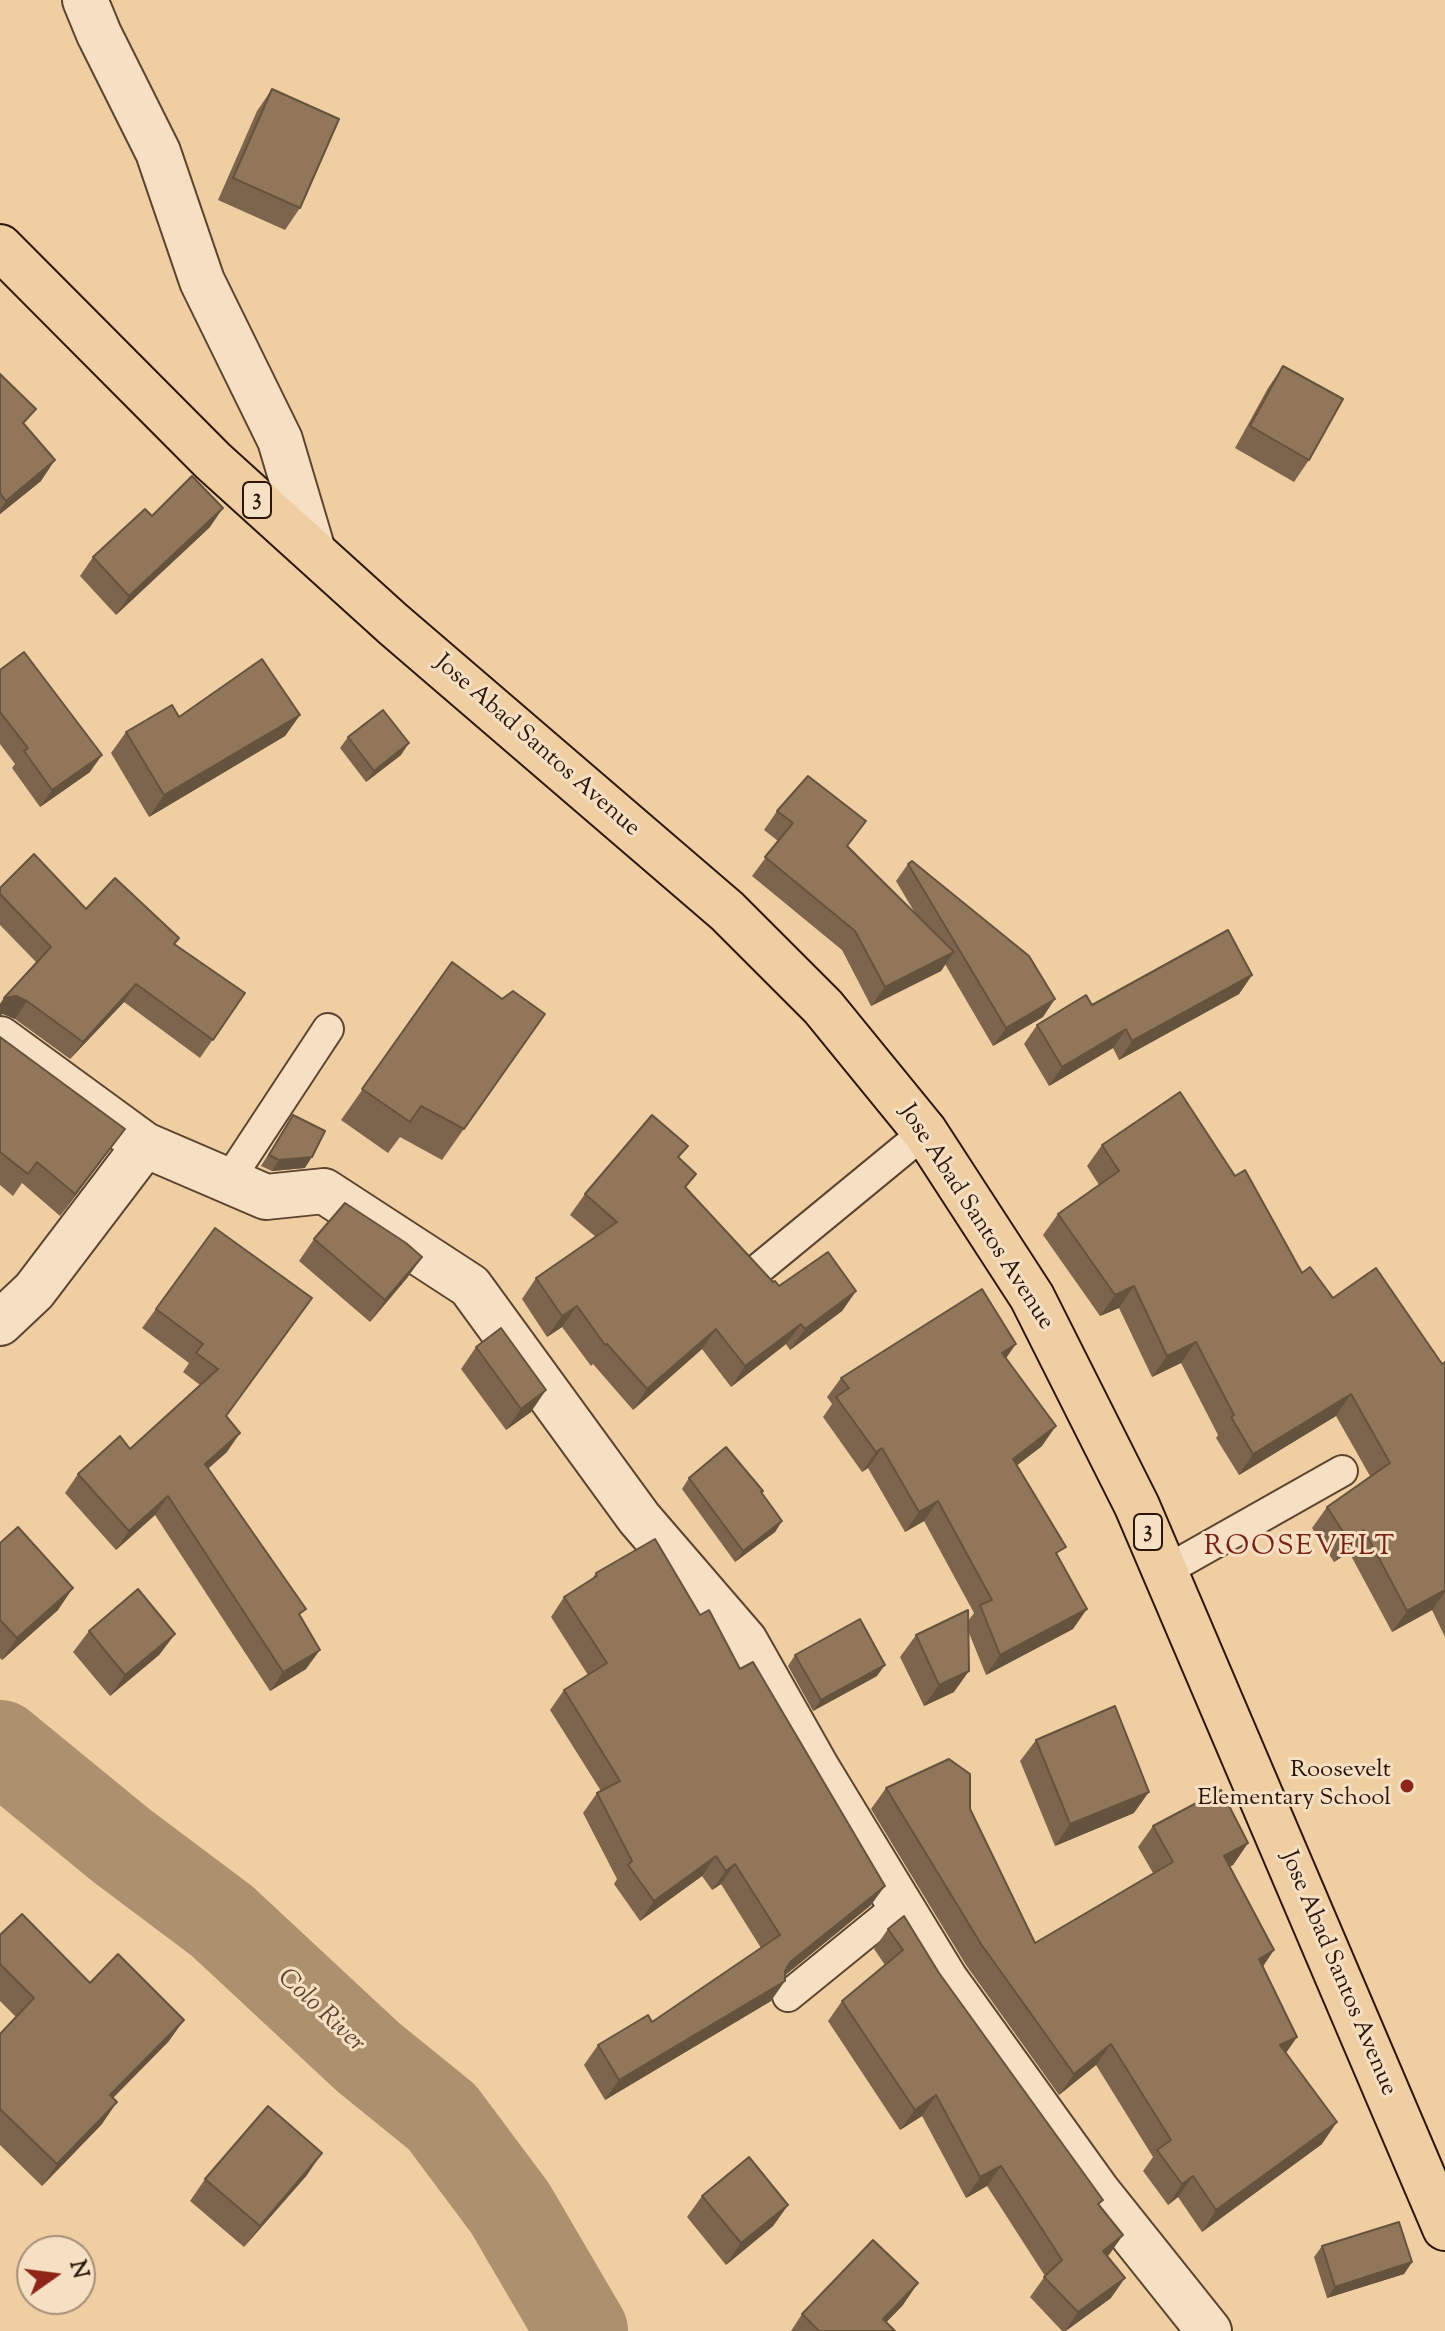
<!DOCTYPE html>
<html>
<head>
<meta charset="utf-8">
<style>
	body { margin:0 }
	#map { position:relative; width:1445px; height:2331px; overflow:hidden; background:#efcfa2; font-family:"Sorts Mill Goudy",serif }
	canvas { display:block }
	.north { position:absolute; left:16px; top:2235px; width:80px; height:80px; box-sizing:border-box; background:#f5e0c3; border:2px solid #a58f79; border-radius:50%; rotate:76deg; font-size:22px; font-weight:700; line-height:32px; text-align:center; color:#2c160a }
	.north::after { content:''; display:block; margin:auto; width:28px; height:36px; background:#8f2418; clip-path:polygon(50% 0,100% 100%,50% 72%,0 100%) }
</style>
</head>
<body>
<div id="map">
<canvas width="1445" height="2331"></canvas>
<div class="north">N</div>
</div>
<script>
const g = document.querySelector('canvas').getContext('2d');
g.lineJoin = 'round';
function stroke(path, color, width, dash) { g.strokeStyle = color; g.lineWidth = width; g.lineCap = dash ? 'butt' : 'round'; g.setLineDash(dash || []); g.stroke(path); }
function fill(path, color) { g.fillStyle = color; g.fill(path, 'evenodd'); }
function drawText(font, color, halo, rows, align = 'center') {
  g.font = font + ' "Sorts Mill Goudy",serif'; g.lineWidth = 6; g.setLineDash([]); g.textBaseline = 'middle'; g.strokeStyle = halo; g.fillStyle = color; for (const [text, x, y, turn = 0] of rows) {
    g.save(); g.translate(x, y); g.rotate((+turn || 0) * Math.PI / 180); g.textAlign = isNaN(turn) ? turn : align; if (halo) g.strokeText(text, 0, 0); g.fillText(text, 0, 0); g.restore();
  }
}
const river = new Path2D(`
	M0 1746 122 1846 222 1921 368 2057 442 2117 510 2208 582 2331`);
const service = new Path2D(`
	M228 1181 328 1029
	M756 1271 925 1132
	M1165 1571 1342 1471
	M788 1996 900 1905`);
const minor = new Path2D(`
	M85 0 99 34 158 152 202 281 280 440 313 551
	M0 1039 145 1145 266 1197 324 1191 470 1286 639 1518 745 1641 818 1770 945 1979 1098 2192 1209 2331
	M0 1323 34 1291 145 1145`);
const trunk = new Path2D(`
	M0 247 213 461 393 624 727 911 823 1007 925 1132 1032 1297 1137 1506 1445 2228`);
const wall = new Path2D(`
	M272 89 300 208 285 230 218 200 257 111Z
	M1283 366 1309 460 1294 482 1235 448 1268 388Z
	M0 374 25 425 41 481 0 514Z
	M152 516 210 527 116 615 80 576 93 557Z
	M0 670 90 772 40 807 12 768 15 764 0 744Z
	M300 715 285 736 149 817 111 753 126 732 179 717Z
	M348 737 401 755 366 782 340 748Z
	M777 811 848 846 915 913 896 881 908 864 1043 1017 993 1046 945 964 941 971 871 1006 842 950 752 876 778 841 764 830Z
	M0 888 86 909 175 944 245 993 200 1058 124 1002 70 1059 15 1019 3 1014 0 1015V1004L4 998 37 963 0 925Z
	M452 962 502 999 545 1014 442 1160 400 1137 388 1153 341 1120Z
	M1252 975 1239 994 1119 1060 1113 1048 1049 1086 1024 1044 1037 1025 1092 1005Z
	M0 1037 125 1129 60 1216 22 1183 13 1196 0 1185Z
	M293 1115 305 1168 272 1171 261 1166Z
	M1102 1145 1235 1176 1302 1273 1333 1298 1442 1364 1445 1362V1637L1432 1610 1392 1632 1349 1552 1334 1562 1312 1528 1327 1507 1370 1476 1336 1416 1239 1475 1216 1438 1218 1435 1181 1363 1152 1377 1119 1308 1100 1316 1043 1235 1058 1214 1099 1185 1087 1166Z
	M679 1158 686 1188 773 1282 779 1286 856 1291 842 1311 790 1350 786 1344 731 1387 702 1349 633 1410 593 1364 591 1366 562 1327 547 1337 522 1299 536 1278 596 1237 570 1215 585 1194Z
	M215 1228 226 1417 227 1452 208 1468 300 1617 306 1669 270 1691 155 1515 116 1550 65 1493 78 1474 130 1449 200 1385 183 1372 189 1363 142 1328Z
	M314 1239 422 1257 407 1278 370 1322 299 1261Z
	M476 1347 531 1412 506 1430 461 1369Z
	M1006 1359 1042 1446 1016 1466 1059 1558 1073 1629 986 1675 969 1633 954 1692 924 1706 900 1657 916 1635 968 1621 974 1613 924 1521 905 1532 868 1468 862 1472 823 1417 832 1404 827 1397 841 1378Z
	M689 1478 761 1493 782 1521 775 1532 735 1562 682 1489Z
	M0 1543 58 1610 2 1660 0 1658Z
	M596 1573 700 1615 740 1669 871 1905 785 1975 771 2001 605 2100 584 2065 598 2045 652 2022 761 1948 721 1884 712 1890 702 1876 640 1921 614 1884 617 1879 583 1813 597 1793 601 1791 550 1710 564 1690 588 1675 551 1617 564 1597 592 1579Z
	M89 1631 175 1634 159 1655 110 1696 73 1652Z
	M795 1655 877 1676 813 1711 788 1666Z
	M1036 1740 1134 1813 1055 1846 1020 1761Z
	M886 1788 970 1809 1035 1943 1153 1873 1138 1847 1153 1826 1248 1843 1233 1865 1230 1866 1263 1967 1297 2037 1286 2053 1322 2144 1202 2232 1178 2197 1168 2205 1143 2171 1153 2157 1096 2065 1059 2095 966 1965 871 1809Z
	M888 1929 939 1973 1100 2205 1123 2235 1107 2256 1111 2298 1066 2331H1062L1030 2297 1045 2276 987 2186 966 2198 922 2116 900 2130 828 2021 842 2001 885 1965 874 1949Z
	M0 1935 90 1983 169 2041 113 2098 102 2124 42 2186 0 2145V2034L16 2017 0 2001Z
	M307 2175 244 2247 190 2201 205 2179Z
	M702 2196 788 2205 773 2226 726 2265 687 2217Z
	M1322 2246 1412 2262 1404 2274 1327 2298 1314 2257Z
	M903 2305 886 2322 895 2331H791L802 2314Z`);
const shadedWall = new Path2D(`
	M55 460 41 481 0 514V510L6 501Z
	M223 508 210 527 116 615 129 596Z
	M300 715 285 736 149 817 164 795Z
	M409 743 401 755 366 782 374 771Z
	M102 755 90 772 40 807 52 790Z
	M954 952 941 971 871 1006 885 987Z
	M1252 975 1239 994 1119 1060 1132 1041Z
	M136 984 124 1002 70 1059 83 1042Z
	M16 996 27 1001 15 1019 3 1014 0 1015V1004L4 998Z
	M1055 999 1043 1017 993 1046 1006 1028Z
	M1126 1029 1113 1048 1049 1086 1062 1067Z
	M125 1129 110 1150 60 1216 75 1194Z
	M312 1157 305 1168 272 1171 279 1160Z
	M422 1257 407 1278 370 1322 385 1300Z
	M1134 1286 1119 1308 1100 1316 1115 1295Z
	M856 1291 842 1311 790 1350 805 1329Z
	M577 1306 562 1327 547 1337 562 1316Z
	M801 1324 786 1344 731 1387 745 1366Z
	M716 1329 702 1349 633 1410 647 1389Z
	M1196 1342 1181 1363 1152 1377 1167 1356Z
	M1016 1344 1002 1364V1353Z
	M546 1390 531 1412 506 1430 521 1409Z
	M1351 1394 1336 1416 1239 1475 1253 1454Z
	M1056 1426 1042 1446 999 1479 1013 1459Z
	M240 1433 227 1452 192 1483 205 1464Z
	M882 1448 868 1468 862 1472 876 1452Z
	M168 1496 155 1515 116 1550 129 1531Z
	M938 1501 924 1521 905 1532 919 1512Z
	M782 1521 775 1532 735 1562 743 1551Z
	M1364 1530 1349 1552 1334 1562 1349 1541Z
	M73 1588 58 1610 2 1660 17 1638Z
	M1445 1590V1592L1432 1610 1392 1632 1407 1611Z
	M1087 1609 1073 1629 986 1675 1000 1655Z
	M175 1634 159 1655 110 1696 125 1675Z
	M320 1650 306 1669 270 1691 283 1672Z
	M885 1665 877 1676 813 1711 821 1700Z
	M969 1671 954 1692 924 1706 939 1685Z
	M1149 1792 1134 1813 1055 1846 1070 1824Z
	M1248 1843 1233 1865 1209 1877 1224 1856Z
	M716 1856 702 1876 640 1921 654 1901Z
	M735 1864 721 1884 712 1890 726 1871Z
	M885 1886 871 1905 777 1982 790 1962Z
	M1274 1950 1260 1971 1259 1959Z
	M785 1981 771 2001 605 2100 619 2080Z
	M184 2020 169 2041 95 2116 110 2095Z
	M1297 2037 1282 2058 1280 2045Z
	M1111 2044 1096 2065 1059 2095 1074 2074Z
	M936 2095 922 2116 900 2130 915 2110Z
	M117 2102 102 2124 42 2186 57 2164Z
	M1337 2122 1322 2144 1202 2232 1216 2210Z
	M322 2153 307 2175 244 2247 260 2226Z
	M1001 2166 987 2186 966 2198 980 2177Z
	M1193 2176 1178 2197 1168 2205 1182 2184Z
	M788 2205 773 2226 726 2265 741 2243Z
	M1123 2235 1109 2255 1089 2271 1103 2251Z
	M1412 2262 1404 2274 1327 2298 1335 2287Z
	M1125 2278 1111 2298 1065 2331 1078 2312Z
	M918 2283 903 2305 878 2331 883 2319Z`);
const building = new Path2D(`
	M272 89 339 119 300 208 233 178Z
	M1283 366 1343 399 1309 460 1250 426Z
	M0 374 36 409 23 423 55 460 6 501 0 493Z
	M192 476 223 508 129 596 93 557 145 509 152 516Z
	M24 652 102 755 52 790 24 751 28 748 0 712V670Z
	M262 659 300 715 164 795 126 732 172 705 179 717Z
	M383 710 409 743 374 771 348 737Z
	M808 776 866 821 847 846 954 952 885 987 855 931 765 857 793 823 777 811Z
	M34 854 86 909 115 878 179 938 174 944 245 993 213 1040 136 984 83 1042 27 1001 16 996 4 998 51 947 0 894V888Z
	M912 861 1029 956 1055 999 1006 1028 908 864Z
	M1228 930 1252 975 1132 1041 1126 1029 1062 1067 1037 1025 1086 995 1092 1005Z
	M452 962 502 999 513 991 545 1014 464 1129 421 1106 410 1122 362 1089Z
	M0 1037 125 1129 75 1194 37 1162 28 1174 0 1152Z
	M1180 1092 1235 1176 1245 1170 1302 1273 1310 1267 1333 1298 1376 1268 1442 1364 1445 1362V1590L1407 1611 1364 1530 1349 1541 1327 1507 1390 1463 1351 1394 1253 1454 1231 1417 1234 1415 1196 1342 1167 1356 1134 1286 1115 1295 1058 1214 1119 1171 1102 1145Z
	M293 1115 325 1131 312 1157 279 1160 269 1155Z
	M652 1115 688 1146 678 1157 696 1174 685 1187 773 1282 775 1281 779 1286 828 1252 856 1291 805 1329 801 1324 745 1366 716 1329 647 1389 607 1344 605 1345 577 1306 562 1316 536 1278 617 1222 585 1194Z
	M345 1203 406 1243 422 1257 385 1300 314 1239Z
	M215 1228 312 1298 226 1416 240 1433 205 1464 306 1609 299 1614 320 1650 283 1672 168 1496 129 1531 78 1474 120 1436 130 1449 218 1369 196 1353 203 1344 156 1309Z
	M982 1289 1016 1344 1002 1353 1056 1426 1013 1459 1066 1547 1056 1553 1087 1609 1000 1655 980 1605 992 1600 938 1501 919 1512 882 1448 876 1452 836 1397 849 1388 841 1378Z
	M501 1328 546 1390 521 1409 476 1347Z
	M726 1447 763 1491 761 1492 782 1521 743 1551 689 1478Z
	M18 1527 73 1588 17 1638 0 1620V1543Z
	M655 1539 700 1615 709 1610 740 1669 753 1662 885 1886 790 1962 785 1971V1981L619 2080 598 2045 648 2015 652 2022 780 1935 735 1864 726 1871 716 1856 654 1901 628 1865 632 1861 597 1793 620 1781 564 1690 607 1663 564 1597 597 1576 596 1573Z
	M138 1589 175 1634 125 1675 89 1631Z
	M968 1610 969 1671 939 1685 916 1635Z
	M860 1619 885 1665 821 1700 795 1655Z
	M1115 1706 1149 1792 1070 1824 1036 1740Z
	M949 1759 970 1774V1809L1035 1943 1173 1862 1153 1826 1221 1790 1248 1843 1224 1856 1274 1950 1259 1959 1297 2037 1280 2045 1337 2122 1216 2210 1193 2176 1182 2184 1157 2150 1171 2140 1111 2044 1074 2074 981 1944 886 1788Z
	M22 1914 90 1983 118 1954 184 2020 110 2095 117 2102 57 2164 0 2109V2034L34 1998 0 1964V1935Z
	M904 1916 939 1973 1103 2200 1098 2204 1123 2235 1103 2251 1125 2278 1078 2312 1044 2277 1062 2260 1001 2166 980 2177 936 2095 915 2110 842 2001 903 1950 888 1929Z
	M268 2106 322 2153 260 2226 205 2179Z
	M749 2157 788 2205 741 2243 702 2196Z
	M1399 2222 1412 2262 1335 2287 1322 2246Z
	M873 2240 918 2283 883 2319 895 2331H819L802 2314Z`);
const markers = [
	[1407,1786,8,"#8f2418"]
];
const shields = [
	[257,500,28],
	[1148,1532,28]
];
const shieldNames = [
	["3",257,500],
	["3",1148,1532]
];
const streetNames = [
	["Jose Abad Santos Avenue",536,747,41],
	["Jose Abad Santos Avenue",975,1218,57],
	["Jose Abad Santos Avenue",1337,1974,67]
];
const poiNames = [
	["Roosevelt",1391,1772],
	["Elementary School",1391,1800]
];
const waterNames = [
	["Colo River",320,2012,43]
];
const quarterNames = [
	["ROOSEVELT",1300,1549]
];
stroke(river, '#ad906e', 92);
stroke(service, '#5d4430', 34);
stroke(minor, '#5d4430', 48);
stroke(trunk, '#2c160a', 48);
stroke(service, '#f5e0c3', 30);
stroke(minor, '#f5e0c3', 44);
stroke(trunk, '#efcfa2', 44);
fill(wall, '#7d654d');
fill(shadedWall, '#66533e');
fill(building, '#917659');
stroke(building, '#66533e', 2);
for (const [x, y, r, color] of markers) { const dot = new Path2D(); dot.arc(x, y, r, 0, 2 * Math.PI); g.fillStyle = color; g.fill(dot); stroke(dot, '#f5e0c3', 3); }
for (const [x, y, w] of shields) { const box = new Path2D(); box.roundRect(x - w / 2, y - 18, w, 36, 6); g.fillStyle = '#f5e0c3'; g.fill(box); stroke(box, '#2c160a', 2); }
drawText('bold 22px', '#2c160a', null, shieldNames);
drawText('24px', '#2c160a', '#f5e0c3', streetNames);
drawText('24px', '#2c160a', '#f5e0c3', poiNames, 'right');
drawText('italic 26px', '#604732', '#f5e0c3', waterNames);
g.letterSpacing = '2px';
drawText('28px', '#7a1f14', '#f5e0c3', quarterNames);
g.letterSpacing = '0px';
</script>
</body>
</html>
